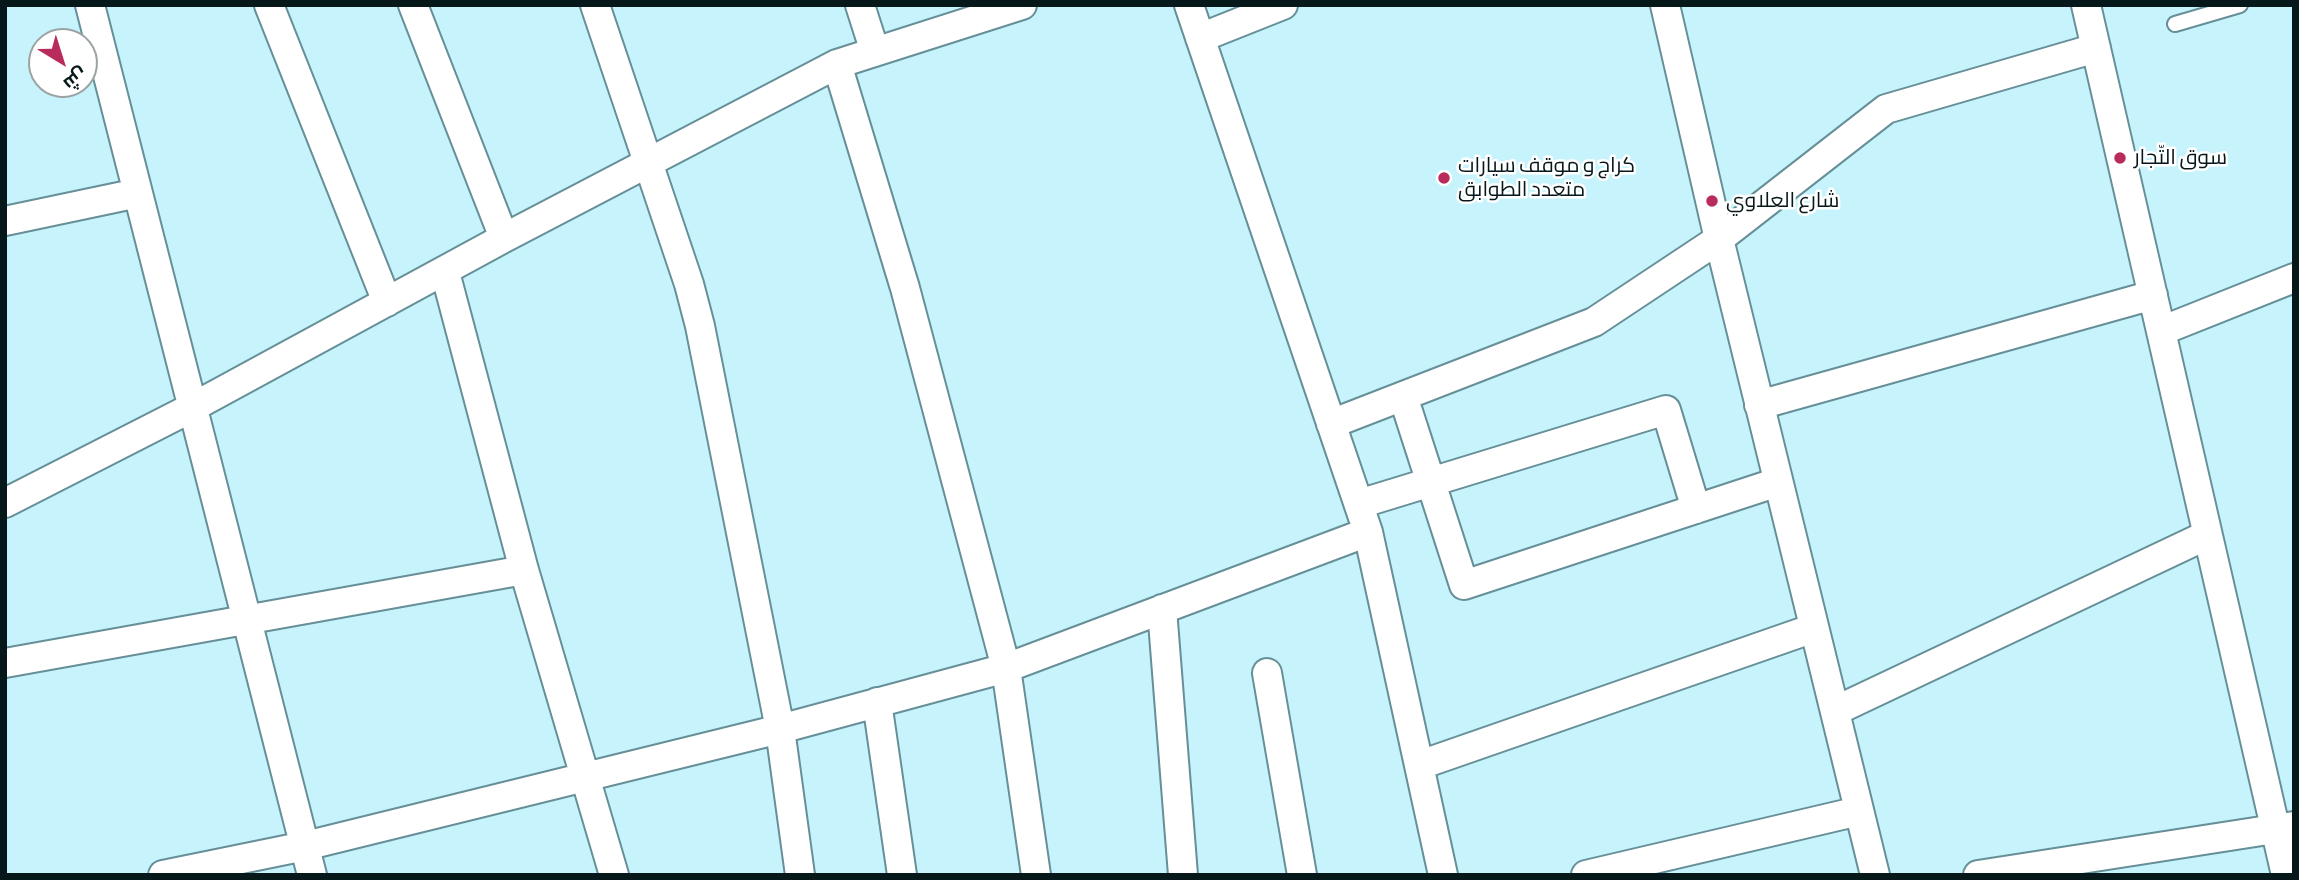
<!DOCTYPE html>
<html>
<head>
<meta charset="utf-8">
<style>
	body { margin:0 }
	#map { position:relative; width:2299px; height:880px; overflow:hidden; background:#c7f3fc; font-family:"Alegreya Sans",Cairo,sans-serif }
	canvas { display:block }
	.frame { position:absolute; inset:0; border:7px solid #07181b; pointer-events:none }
	.north { position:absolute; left:28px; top:28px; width:70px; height:70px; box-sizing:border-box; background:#fff; border:2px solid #9ca3a4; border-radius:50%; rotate:142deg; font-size:19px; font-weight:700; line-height:28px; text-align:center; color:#07181b }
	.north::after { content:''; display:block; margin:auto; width:24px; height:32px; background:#b92b5c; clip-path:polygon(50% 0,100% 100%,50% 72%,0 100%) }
</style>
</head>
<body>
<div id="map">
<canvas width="2299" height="880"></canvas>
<div class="frame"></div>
<div class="north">ش</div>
</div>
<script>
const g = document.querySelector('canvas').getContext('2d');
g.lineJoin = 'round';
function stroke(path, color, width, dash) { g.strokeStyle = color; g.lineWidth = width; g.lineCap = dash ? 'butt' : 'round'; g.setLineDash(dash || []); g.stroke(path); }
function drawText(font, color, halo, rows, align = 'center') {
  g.font = font + ' "Alegreya Sans",Cairo,sans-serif'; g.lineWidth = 5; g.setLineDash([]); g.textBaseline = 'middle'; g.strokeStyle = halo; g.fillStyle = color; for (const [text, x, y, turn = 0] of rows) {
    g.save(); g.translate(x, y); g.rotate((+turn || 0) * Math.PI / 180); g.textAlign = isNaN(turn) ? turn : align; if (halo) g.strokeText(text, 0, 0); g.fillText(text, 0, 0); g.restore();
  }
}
const lane = new Path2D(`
	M2175 24 2240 5`);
const street = new Path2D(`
	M90 5 312 875
	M269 5 387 302
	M413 5 504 238
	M595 5 689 284 700 326 780 729 800 875
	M860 5 875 52
	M1189 5 1368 532 1443 875
	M1665 5 1719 239 1875 875
	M2086 5 2286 875
	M1200 38 1283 5
	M837 64 905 288 1006 668 1036 875
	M5 221 138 193
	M445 272 524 570 614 875
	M2161 331 2294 278
	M1403 396 1464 585 1778 482
	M1759 405 2153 295
	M1331 424 1594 322 1719 239 1886 109 2096 48
	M5 503 193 407 504 238 837 64 1022 5
	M1359 504 1666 410 1696 509
	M1162 609 1183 875
	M5 663 524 570
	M1267 673 1302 875
	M877 702 902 875
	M1835 711 2207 535
	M1420 765 1814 628
	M163 875 305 846 780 729 1006 668 1368 532
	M1586 875 1859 811
	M1978 875 2294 826`);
const markers = [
	[2120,158,7,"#b92b5c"],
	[1444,178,7,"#b92b5c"],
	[1712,201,7,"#b92b5c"]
];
const poiNames = [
	["سوق التّجار",2134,158],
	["كراج و موقف سيارات",1458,166],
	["متعدد الطوابق",1458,190],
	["شارع العلاوي",1726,201]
];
stroke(lane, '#668f98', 18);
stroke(street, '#668f98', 32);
stroke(lane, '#fff', 14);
stroke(street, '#fff', 28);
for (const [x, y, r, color] of markers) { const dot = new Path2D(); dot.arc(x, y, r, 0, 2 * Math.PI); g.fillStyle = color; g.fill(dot); stroke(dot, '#fff', 2.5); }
drawText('21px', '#07181b', '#fff', poiNames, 'left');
</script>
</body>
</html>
